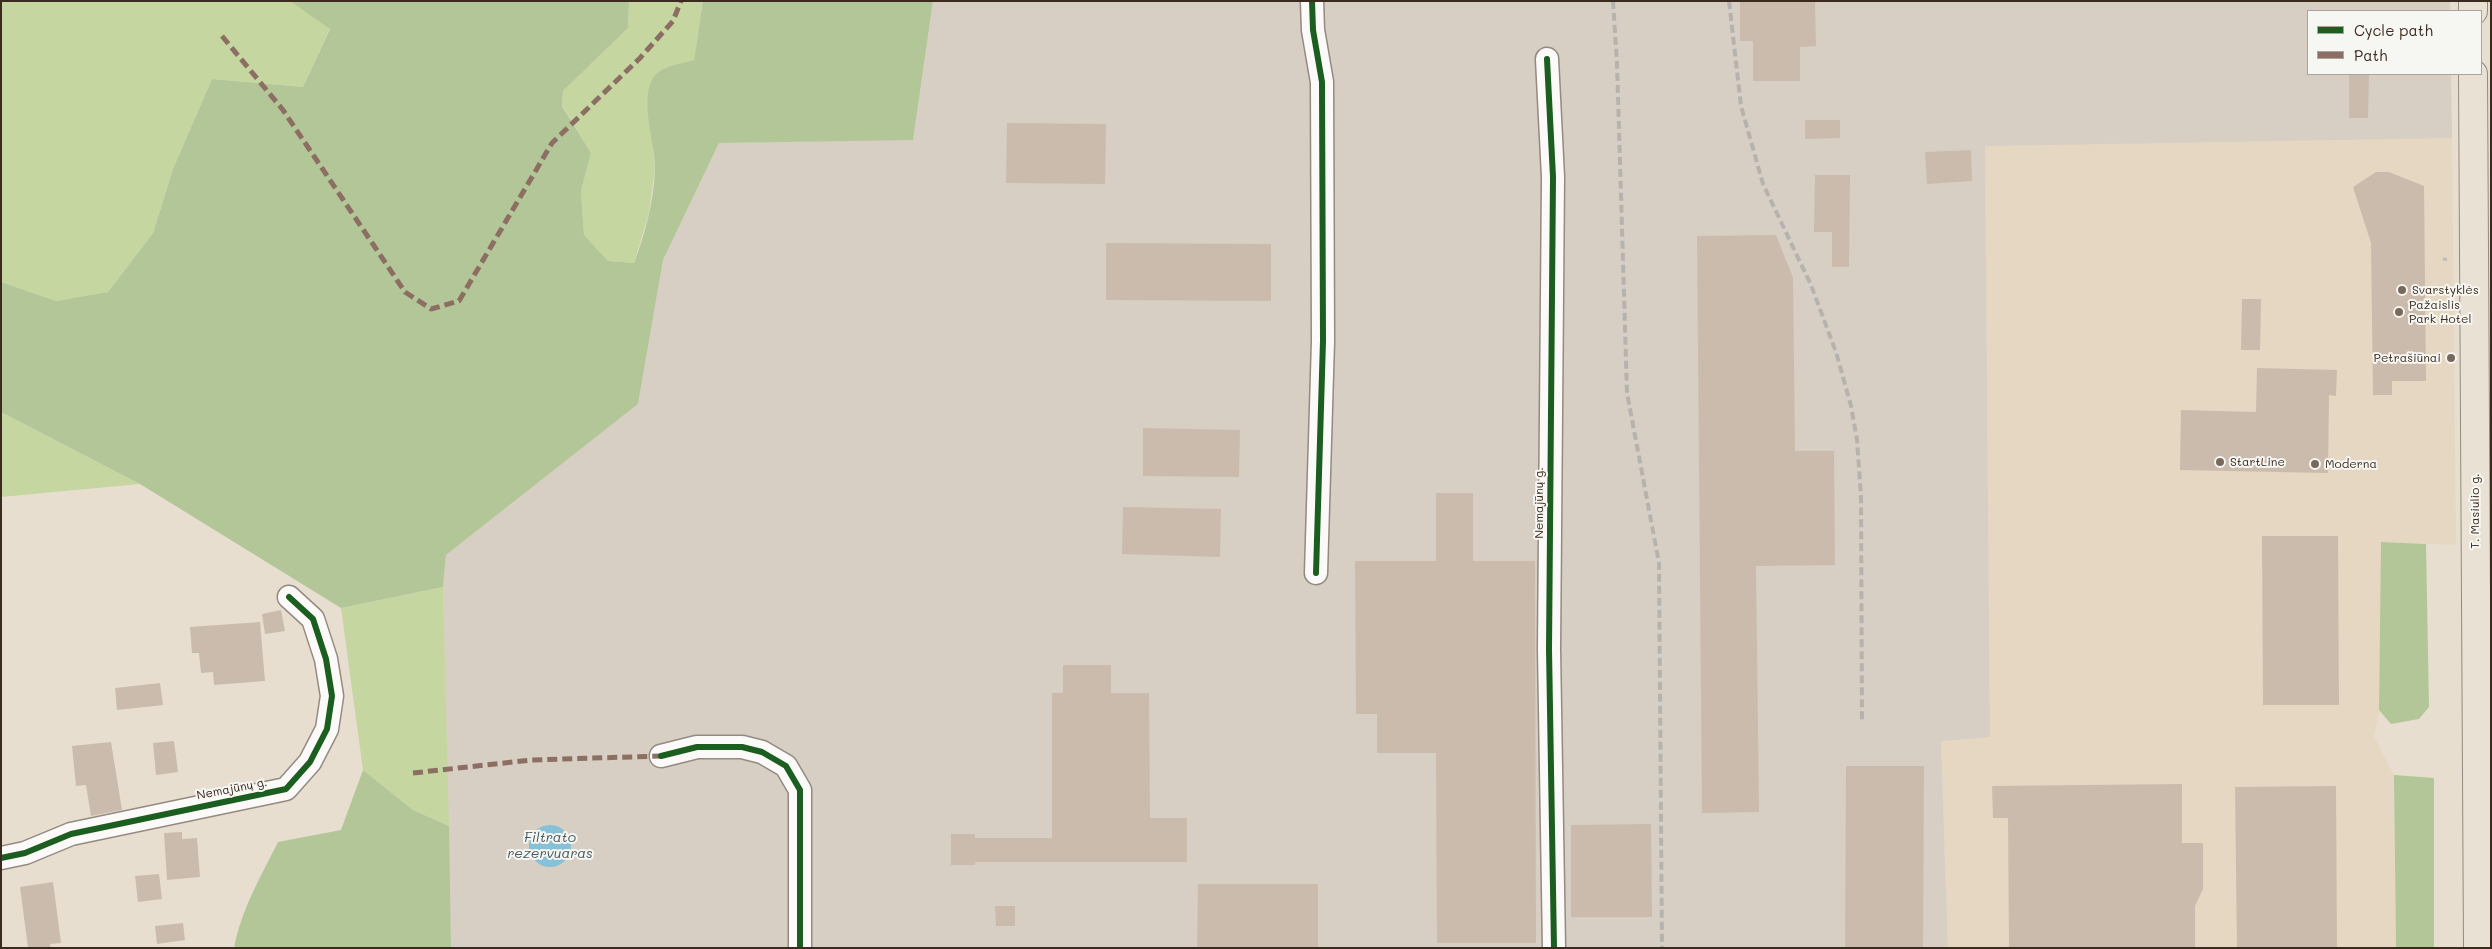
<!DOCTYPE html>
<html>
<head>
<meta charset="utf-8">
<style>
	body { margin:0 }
	#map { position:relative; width:2492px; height:949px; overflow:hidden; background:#e8ded0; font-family:Mali,sans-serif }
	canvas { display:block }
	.frame { position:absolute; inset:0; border:2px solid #3b2a1e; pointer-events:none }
	.legend { position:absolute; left:2307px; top:10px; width:175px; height:65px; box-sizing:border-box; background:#f6f6f2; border:1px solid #aba49d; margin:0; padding:6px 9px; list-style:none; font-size:15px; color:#3b2a1e }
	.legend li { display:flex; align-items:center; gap:10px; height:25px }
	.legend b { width:25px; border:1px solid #aba49d }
</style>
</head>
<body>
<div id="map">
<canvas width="2492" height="949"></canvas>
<div class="frame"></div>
<ul class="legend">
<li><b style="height:6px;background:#1b5e20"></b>Cycle path</li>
<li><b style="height:6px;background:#8d6e63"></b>Path</li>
</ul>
</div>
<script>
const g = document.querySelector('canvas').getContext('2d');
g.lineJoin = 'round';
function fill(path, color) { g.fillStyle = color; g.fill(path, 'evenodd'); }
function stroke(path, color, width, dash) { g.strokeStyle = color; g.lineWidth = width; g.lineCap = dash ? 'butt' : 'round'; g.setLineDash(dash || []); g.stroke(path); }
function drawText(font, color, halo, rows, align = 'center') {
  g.font = font + ' Mali,sans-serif'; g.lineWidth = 4; g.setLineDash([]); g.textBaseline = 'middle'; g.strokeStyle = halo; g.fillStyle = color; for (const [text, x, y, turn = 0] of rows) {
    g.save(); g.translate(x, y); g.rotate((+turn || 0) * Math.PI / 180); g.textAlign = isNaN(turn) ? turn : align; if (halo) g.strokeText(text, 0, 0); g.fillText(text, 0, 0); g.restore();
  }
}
const built = new Path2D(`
	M2305 138H2452L2456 545 2381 542 2379 710 2374 737 2394 775 2396 948H1948L1941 740 1990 737 1985 145Z`);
const industrial = new Path2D(`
	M933 1H2450V11H2308V74H2451L2452 138 1985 146 1990 737 1941 741 1948 948H451L443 587 446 555 638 404 663 260 719 143 913 139Z`);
const green = new Path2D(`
	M1 1H290L330 28 303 87 212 79 173 169 153 233 108 292 56 301 1 282Z
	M629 1H703L694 60 665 68 648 98 655 169 649 213 634 263 608 261 584 235 581 191 591 153 562 105 563 91 628 28Z
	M1 412 140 484 1 497Z
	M443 587 449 826 413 810 363 770 341 608Z`);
const forest = new Path2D(`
	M290 1H629L628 28 563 91 562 106 591 153 581 191 584 235 608 261 634 263C645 234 654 201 655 169 655 143 641 106 651 82 657 66 680 64 694 60L703 1H933L913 140 719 143 663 260 638 404 446 555 443 587 341 608 140 484 1 412V282L56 301 108 292 153 233 173 169 212 79 303 87 330 29Z
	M2381 542 2426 544 2429 707 2419 719 2391 724 2379 710Z
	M363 770 413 810 449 826 451 948H234C241 910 261 876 278 842L341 830Z
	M2394 775 2434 778V948H2396Z`);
const water = new Path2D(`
	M529 846a21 21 0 1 1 42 0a21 21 0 1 1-42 0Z`);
const building = new Path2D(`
	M1740 1H1815L1816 46 1800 47V81H1753V41H1740Z
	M2349 74H2369L2368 118H2349Z
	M1805 120H1840V138L1805 139Z
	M1007 123 1106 124 1105 184 1006 183Z
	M1971 150 1972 181 1927 184 1925 152Z
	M2376 172H2389L2424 186 2426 381H2392V395H2373L2371 243 2353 187Z
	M1815 175H1850L1849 267H1832V232H1814Z
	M1776 235 1793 278 1795 451H1834L1835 565 1756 566 1759 812 1702 813 1697 236Z
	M1106 243 1271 244V301L1106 300Z
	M2242 299H2261L2260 350H2241Z
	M2257 368 2337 370 2336 396 2329 395 2328 473 2180 470 2181 410 2256 412Z
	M1143 428 1240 430 1239 477 1143 476Z
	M1436 493H1473V561H1535L1536 943H1437L1436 753H1377V714H1356L1355 561H1436Z
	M1123 507 1221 509 1220 557 1122 554Z
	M2262 536H2338L2339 705H2263Z
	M281 610 285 631 265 634 262 614Z
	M260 622 265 681 214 685 213 672 201 673 199 653H192L190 627Z
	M1063 665H1111V693H1149L1150 818H1187V862H975V865H951V834H975V838H1052V693H1063Z
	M160 683 163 705 117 710 115 688Z
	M174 741 178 772 156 775 153 743Z
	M111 742 122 810 91 816 86 785 76 786 72 746Z
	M1846 766H1924L1923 948H1845Z
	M2182 784V843H2203V889L2195 906V948H2009L2008 818H1993L1992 786Z
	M2336 786 2337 948H2237L2235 787Z
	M1651 824 1652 917H1571V825Z
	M182 832V839L197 838 200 877 167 880 164 833Z
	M159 874 162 899 138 902 135 876Z
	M53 882 61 943 50 944 51 948H28L20 887Z
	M1198 884H1318V948H1197Z
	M995 906H1015V926H996Z
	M183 923 185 940 157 944 155 926Z`);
const path = new Path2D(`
	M2443 259 2450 260`);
const minor = new Path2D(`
	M1312 1 1313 30 1322 82 1323 341 1316 573
	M1547 59 1553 177 1549 649 1554 948
	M661 756 697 747H742L762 752 786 766 800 790V948
	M1 858 25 853 71 834 286 789 310 762 327 729 332 696 326 659 313 619 289 597`);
const major = new Path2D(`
	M2473 1V11
	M2473 74 2478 948`);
const rail = new Path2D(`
	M1613 1 1617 63 1627 393 1659 563 1662 948
	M1729 1 1741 106 1763 184 1811 285 1836 352 1851 406 1857 440 1861 496 1862 722`);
const quiet = new Path2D(`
	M222 36 283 110 405 292 431 309 459 301 552 143 640 58 673 21 681 1
	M413 773 531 760 661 756`);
const cycleway = new Path2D(`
	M1312 1 1313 30 1322 82 1323 341 1316 573
	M1547 59 1553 177 1549 649 1554 948
	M661 756 697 747H742L762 752 786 766 800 790V948
	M1 858 25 853 71 834 286 789 310 762 327 729 332 696 326 659 313 619 289 597`);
const markers = [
	[2402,290,5,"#78695c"],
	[2399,312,5,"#78695c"],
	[2451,358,5,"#78695c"],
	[2220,462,5,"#78695c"],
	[2315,464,5,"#78695c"]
];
const poiNames = [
	["Svarstyklės",2412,290],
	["Pažaislis",2409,305],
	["Park Hotel",2409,319],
	["Petrašiūnai",2441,358,"right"],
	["StartLine",2230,462],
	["Moderna",2325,464]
];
const streetNames = [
	["Nemajūnų g.",1539,503,-90],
	["T. Masiulio g.",2475,511,-90],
	["Nemajūnų g.",232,789,-11]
];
const waterNames = [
	["Filtrato",550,838],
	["rezervuaras",550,854]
];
fill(built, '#e5d7c1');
fill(industrial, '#d7cfc3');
fill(green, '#c5d6a1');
fill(forest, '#b2c698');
fill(water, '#87c1d7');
fill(building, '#cbbbac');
stroke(minor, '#938a81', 25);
stroke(major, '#938a81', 30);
stroke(path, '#bfbbb7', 3, [4, 4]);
stroke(minor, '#fcfaf8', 22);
stroke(major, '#eae1d5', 28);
stroke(rail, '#b6b3af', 4, [8, 4]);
stroke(quiet, '#8d6e63', 5, [10, 5]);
stroke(cycleway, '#1b5e20', 6);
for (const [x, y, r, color] of markers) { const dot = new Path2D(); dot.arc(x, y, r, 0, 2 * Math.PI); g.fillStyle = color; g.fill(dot); stroke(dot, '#f6f6f2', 2); }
drawText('12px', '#3b2a1e', '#f6f6f2', poiNames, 'left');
drawText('12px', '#3b2a1e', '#f6f6f2', streetNames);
drawText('italic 14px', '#475a60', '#f6f6f2', waterNames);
</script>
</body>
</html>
